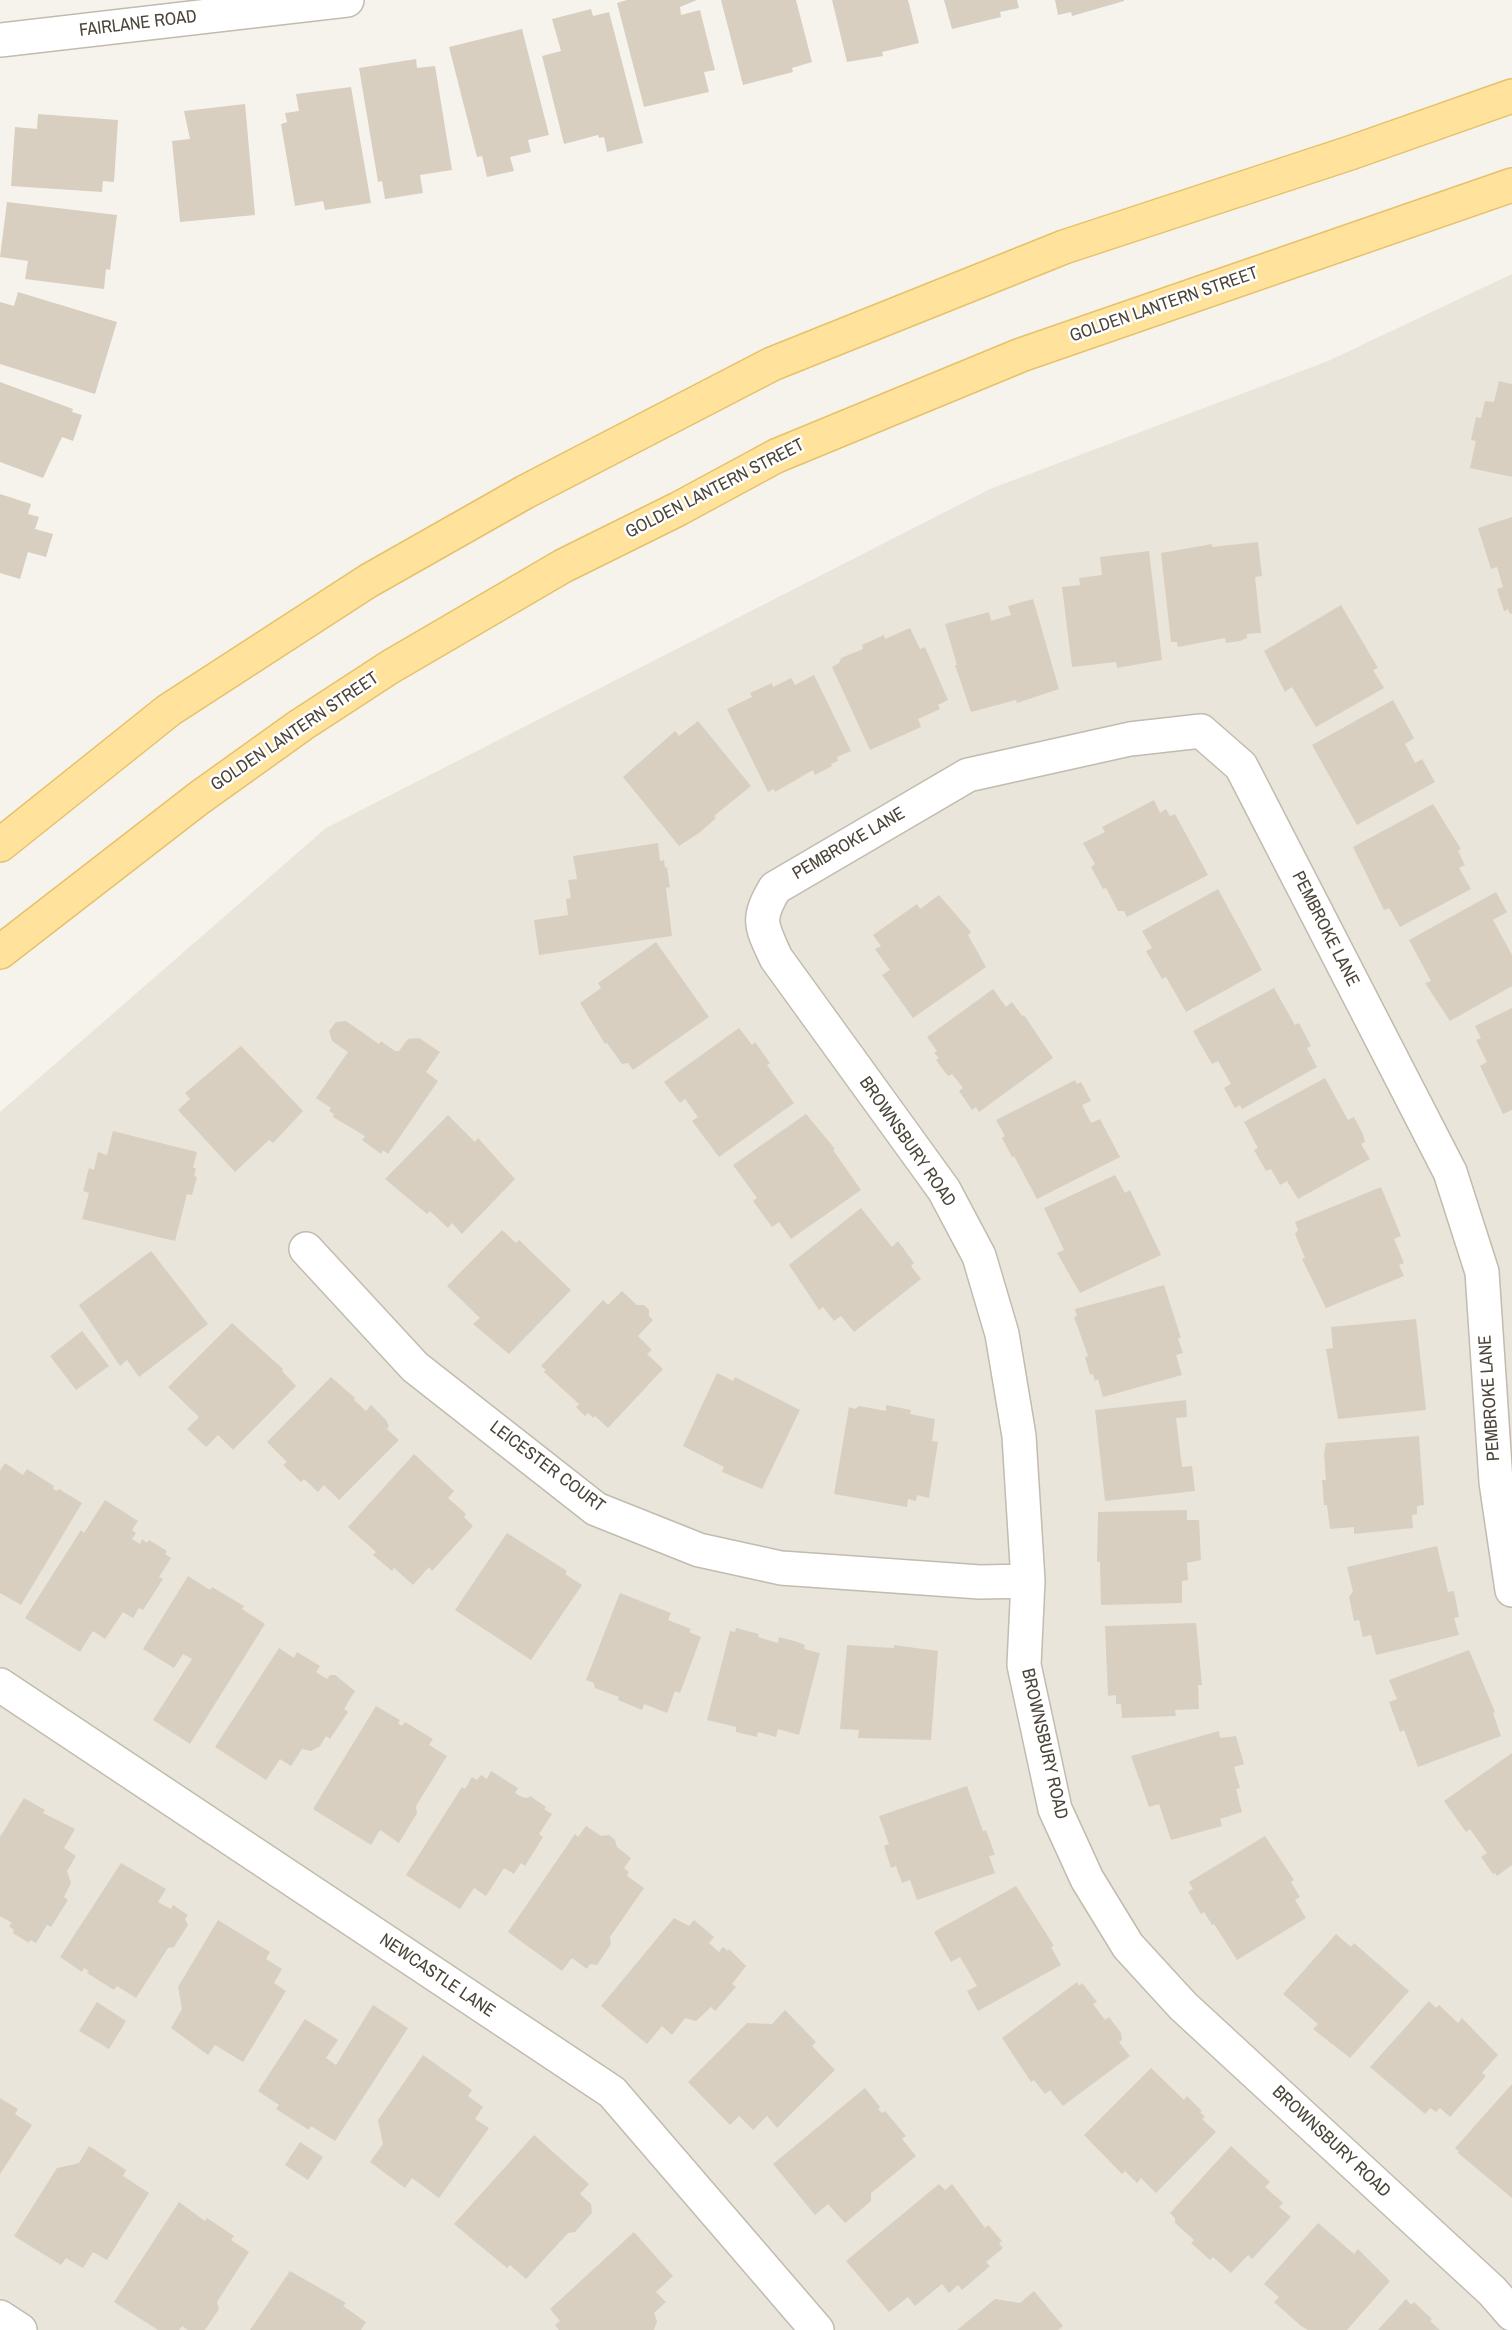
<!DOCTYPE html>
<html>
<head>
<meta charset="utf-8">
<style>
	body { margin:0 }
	canvas { display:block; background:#f6f3ec }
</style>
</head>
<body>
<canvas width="1512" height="2330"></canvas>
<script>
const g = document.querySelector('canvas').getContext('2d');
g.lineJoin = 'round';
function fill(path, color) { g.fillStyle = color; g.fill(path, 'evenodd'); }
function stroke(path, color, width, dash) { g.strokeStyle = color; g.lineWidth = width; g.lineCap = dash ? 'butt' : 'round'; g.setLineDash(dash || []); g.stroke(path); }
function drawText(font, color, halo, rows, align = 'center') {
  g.font = font + ' "Archivo Narrow",sans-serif'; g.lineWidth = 5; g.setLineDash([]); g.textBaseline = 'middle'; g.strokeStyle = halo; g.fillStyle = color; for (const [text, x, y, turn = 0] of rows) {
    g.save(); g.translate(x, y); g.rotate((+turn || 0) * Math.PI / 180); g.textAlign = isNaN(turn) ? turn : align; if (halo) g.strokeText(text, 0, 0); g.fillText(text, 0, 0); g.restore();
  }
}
const residential = new Path2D(`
	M1512 274V2330H0V1112L326 828 990 489 1328 361Z`);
const building = new Path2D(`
	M627 0H697L680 7 681 15 700 10 715 70 704 72 709 92 644 107 617 3Z
	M721 0H796L812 62 792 68 793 72 743 85Z
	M832 0H908L919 43 882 52 883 56 847 62Z
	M944 0H1017L1019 8 1000 12 1001 17 952 29Z
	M1055 0H1124V1L1072 16 1071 12 1058 15Z
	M591 9 593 16 609 12 643 143 607 152 604 137 599 138 598 135 564 144 542 56 561 51 552 19Z
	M522 29 549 135 528 140 531 152 510 157 514 171 487 177 482 156 477 157 449 47Z
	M416 59 417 68 435 66 452 170 420 175 423 193 385 199 382 181 378 182 359 68Z
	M351 87 371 203 325 210 323 201 295 206 281 124 287 122 285 113 299 111 296 94Z
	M245 104 255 215 180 222 172 141 190 139 184 111Z
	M38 114 118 120 114 182 103 181 102 192 11 186 15 127 37 129Z
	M7 202 117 215 110 270 106 269 104 289 25 279 28 261 0 257Z
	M18 292 117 322 95 394 0 364V302L14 306Z
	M1499 381 1512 384V477L1470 468 1476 441 1471 440 1476 417 1481 418 1485 401 1494 402Z
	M0 382 73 409 72 412 82 415 73 441 62 437 43 478 0 462Z
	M0 494 31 504 28 514 39 517 35 529 53 534 46 557 28 552 20 579 0 573Z
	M1512 517V613L1510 614 1508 609 1504 611 1497 589 1503 587 1497 567 1491 569 1478 528Z
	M1258 542 1262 576 1255 577 1261 633 1247 634V638L1240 641 1226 643 1225 638 1178 647 1177 642H1171L1161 553 1212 544V547Z
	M1149 551 1162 660 1117 668 1116 662 1072 667 1062 587 1080 585 1079 578 1102 575 1100 557Z
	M1033 599 1059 689 1017 703 1016 700 971 712 955 665H957L945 624 989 612 991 621 1011 615 1008 606Z
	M1341 605 1378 668 1373 670 1384 688 1316 727 1292 687 1285 692 1264 651Z
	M910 628 920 649 925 647 948 700 938 705 940 709 918 719 921 727 870 750 832 667 839 663 841 658 863 649 862 645 884 635 885 639Z
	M814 675 851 751 837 757 838 761 831 764 832 766 815 775 813 770 775 792 774 789 768 792 727 709 752 697 750 693 772 683 773 687 791 678 795 685Z
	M1393 700 1414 738 1405 744 1415 763 1422 759 1435 782 1357 825 1312 745Z
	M698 721 751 786 714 816 716 818 699 833 679 846 623 777 675 731 679 736Z
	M1154 800 1160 813 1166 809 1170 816 1175 814 1208 875 1127 917 1124 911H1118L1106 888 1103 889 1091 867 1095 864 1083 843 1105 832 1102 827Z
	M1433 804 1461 849 1458 851 1465 865 1459 868 1471 889 1400 927 1389 908 1384 910 1353 847Z
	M658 843 660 861 664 860 665 868 667 867 670 887 666 888 672 936 539 955 534 920 568 915 566 899 571 898 568 880 577 879 573 856Z
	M1218 889 1262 970 1186 1012 1166 977 1162 979 1146 951 1152 948 1142 931Z
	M1496 892 1507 912 1493 920 1512 955V986L1450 1021 1425 983 1431 981 1409 940Z
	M939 895 971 932 968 935 986 967 913 1018 882 975 890 970 875 949 881 946 873 935 917 904 920 909Z
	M656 942 709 1017 633 1070 628 1063 622 1064 607 1043 605 1044 580 1003 601 988 598 983Z
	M1274 988 1295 1025 1299 1023 1311 1046 1307 1048 1317 1067 1242 1109 1240 1105 1235 1108 1224 1088 1231 1084 1218 1061 1212 1064 1193 1031Z
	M993 989 1006 1007 1012 1002 1022 1016 1024 1015 1053 1058 979 1112 976 1107 972 1110 959 1091 963 1088 952 1074 948 1076 936 1060 939 1058 934 1053 937 1051 927 1037Z
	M1512 1008V1110L1503 1114 1480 1066 1487 1062 1476 1040 1481 1038 1475 1026Z
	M346 1021 379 1044 381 1041 395 1051H399L408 1039 419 1038 440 1052 426 1072 438 1081 388 1154 383 1150 381 1154 362 1140 365 1136 333 1117 334 1114 329 1111 331 1108 316 1098 348 1052 332 1041 329 1031 336 1022Z
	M739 1028 752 1045 755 1042 770 1063 767 1065 794 1103 719 1157 692 1121 698 1117 685 1099 680 1103 664 1082Z
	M241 1046 303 1111 273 1143 269 1140 235 1172 178 1110 190 1099 185 1093Z
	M1325 1078 1348 1120 1354 1117 1363 1134 1365 1142 1361 1144 1370 1159 1298 1199 1287 1181 1280 1185 1271 1169 1266 1171 1254 1150 1258 1148 1244 1122Z
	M1075 1080 1077 1084 1081 1082 1091 1101 1082 1105 1091 1123 1100 1119 1120 1157 1037 1199 1014 1156 1012 1157 1002 1138 1005 1136 996 1120Z
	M806 1114 835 1149 833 1150 861 1190 791 1239 779 1222 772 1227 753 1201 757 1198 733 1165Z
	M448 1115 475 1142 478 1138 515 1179 462 1234 452 1223 448 1228 430 1211 427 1214 385 1179Z
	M113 1131 197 1152 193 1167 196 1169 194 1176 197 1177 192 1195 187 1194 175 1241 82 1219 89 1193 83 1191 89 1168 94 1170 98 1152 107 1155Z
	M1115 1175 1125 1193 1130 1190 1161 1255 1080 1293 1057 1253 1064 1250 1044 1208Z
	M1381 1187 1401 1236 1394 1239 1404 1263 1399 1265 1404 1276 1326 1308 1302 1259 1305 1258 1295 1234 1298 1230 1295 1222Z
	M861 1208 892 1247 898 1241 914 1263 911 1266 921 1279 854 1332 841 1316 834 1321 823 1307 819 1310 789 1265Z
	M502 1230 516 1243 519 1240 571 1290 509 1354 473 1324 480 1318 447 1286Z
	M151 1251 208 1324 139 1377 127 1360 120 1366 79 1305Z
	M1164 1285 1181 1338H1178L1183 1353 1176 1355 1182 1375 1103 1397 1098 1379 1095 1381 1093 1374 1090 1375 1085 1357 1088 1356 1074 1317 1077 1316 1075 1309Z
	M622 1291 637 1305H644L649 1310V1316L653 1320 638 1336 652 1350 647 1354 663 1369 608 1428 595 1416 593 1418 588 1413 585 1416 576 1407 579 1404 544 1372 546 1370 541 1366 603 1300 608 1305Z
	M1416 1319 1426 1410 1338 1419 1326 1349 1333 1348 1331 1327Z
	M232 1323 283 1369 282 1371 296 1386 233 1450 218 1435 206 1447 187 1429 199 1417 168 1387Z
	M82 1331 109 1366 76 1390 50 1356Z
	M717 1373 733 1381 735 1377 800 1410 762 1489 722 1472 724 1467 683 1446Z
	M331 1377 355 1398 354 1400 366 1411 371 1405 386 1420 389 1426 387 1429 399 1440 339 1500 324 1485 318 1492 304 1479 301 1482 283 1465 287 1462 267 1442Z
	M1186 1400 1187 1417 1176 1418 1182 1467 1192 1466 1195 1491 1105 1501 1095 1410Z
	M886 1405 911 1410 910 1414 935 1419 932 1441 938 1442 929 1498 917 1495 916 1501 908 1499 907 1507 834 1494 849 1407 855 1409 859 1406 886 1411Z
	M1419 1436 1424 1505 1417 1506V1514L1412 1515 1413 1528 1354 1534V1527L1330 1529 1327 1505H1324L1322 1480H1326L1324 1454 1326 1443Z
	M414 1454 454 1491 448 1498 466 1514 464 1517 473 1526 432 1571 429 1567 413 1585 394 1568 392 1571 373 1555 376 1552 348 1527Z
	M5 1463 23 1475 27 1469 54 1486 53 1489 57 1491 59 1489 82 1503 21 1605 0 1593V1471Z
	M105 1500 138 1521 132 1530 136 1533 132 1539 140 1544 142 1539 147 1543 149 1540 167 1551 165 1554 171 1558 159 1577 163 1579 143 1610 139 1608 133 1618 123 1612 105 1639 93 1631 80 1652 25 1618 81 1530 84 1533Z
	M1187 1510V1520H1199L1201 1560 1187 1563 1188 1580 1182 1581V1603L1101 1605 1100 1562H1097L1098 1512Z
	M507 1533 567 1571 565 1574 582 1585 531 1660 455 1610Z
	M1437 1546 1448 1592 1454 1591 1459 1617 1454 1618 1459 1635 1376 1655 1371 1635 1363 1637 1359 1620 1354 1621 1349 1597 1353 1592 1347 1567Z
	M188 1576 210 1590 212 1587 244 1606 242 1609 265 1624 190 1744 153 1720 192 1659 183 1654 174 1668 143 1649Z
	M620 1593 671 1613 668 1620 691 1629 689 1632 701 1637 680 1693 675 1691 667 1713 644 1704 642 1710 618 1700 619 1697 595 1688 594 1683 586 1680Z
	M1196 1623 1202 1685H1198L1199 1709 1175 1710 1176 1716 1122 1718 1121 1704H1116V1695L1108 1696 1105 1626Z
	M736 1628 759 1634 758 1637 778 1643 779 1637 798 1642 805 1645 804 1649 820 1653 799 1735 778 1729 776 1737 758 1732 757 1737 736 1732V1727L707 1720 730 1631 735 1632Z
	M847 1645 894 1648V1645L938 1651 931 1740 858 1738 859 1730 840 1729Z
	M279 1648 294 1658 297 1652 320 1666 316 1672 327 1679 330 1675H335L355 1691 344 1709 348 1712 330 1739 326 1736 320 1746 311 1751 302 1749 291 1766 280 1759 266 1780 215 1747Z
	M1469 1650 1495 1712 1493 1713 1501 1736 1418 1767 1404 1730 1400 1732 1389 1702 1397 1699 1389 1680Z
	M376 1706 400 1720 398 1723 402 1726 405 1722 433 1739 429 1745 447 1756 416 1806 417 1813 399 1843 380 1830 371 1845 313 1809Z
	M1219 1731 1220 1738 1236 1736 1244 1764 1234 1767 1240 1788 1236 1789 1242 1812 1220 1819 1222 1826 1171 1840 1159 1804 1149 1807 1131 1756Z
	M1512 1753V1865L1497 1876 1495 1873 1493 1874 1481 1857 1487 1853 1470 1829 1466 1832 1444 1801Z
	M491 1771 518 1788 515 1793 522 1797 528 1798 530 1796 546 1807 544 1809 552 1814 539 1834 543 1837 525 1866 521 1863 514 1874 504 1868 486 1896 474 1888 460 1909 406 1875 462 1787 465 1789 472 1777 477 1780 481 1775 487 1779Z
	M967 1786 983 1831 986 1830 995 1855 989 1856 995 1873 917 1900 910 1880 902 1883 896 1866 891 1868 884 1846 889 1844 879 1816Z
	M24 1798 45 1810 43 1813 75 1829 64 1848 76 1856 67 1871 71 1883 64 1897 68 1900 51 1927 47 1925 36 1943 30 1940 29 1943 13 1933 14 1930 9 1926 12 1923 0 1916V1837Z
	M586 1826 601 1836 609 1835 615 1840 617 1847 631 1858 624 1868 629 1872 627 1876 644 1888 610 1937 611 1944 597 1965 590 1964 587 1969 572 1958 562 1971 508 1932 575 1834 578 1837Z
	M1265 1836 1294 1880 1291 1882 1300 1897 1295 1900 1306 1918 1237 1960 1214 1924 1212 1925 1204 1912 1201 1914 1188 1892 1193 1889 1189 1882Z
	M121 1863 166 1889 158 1902 171 1909 173 1905 188 1915 185 1919 188 1925 174 1947 168 1948 136 1998 117 1986 114 1990 87 1973 89 1971 84 1968 82 1972 60 1957Z
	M1016 1886 1054 1946 1051 1947 1061 1965 978 2011 967 1991 977 1986 960 1957 951 1962 934 1932Z
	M674 1918 689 1926 694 1920 714 1937 709 1943 719 1952 723 1947 728 1951 729 1949 746 1966 732 1984 736 1987 715 2011 711 2007 696 2021 685 2018 672 2035 662 2026 647 2044 601 2006Z
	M218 1920 270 1952 266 1959 282 1969 274 1983 286 1991 243 2062 215 2045 208 2055 171 2028 182 2009 178 1987Z
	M1336 1934 1351 1947 1354 1943 1409 1991 1350 2058 1313 2029 1318 2024 1283 1994Z
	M1077 1982 1079 1986 1082 1983 1097 2002 1093 2004 1105 2020 1109 2017 1121 2033 1122 2040 1119 2042 1130 2056 1063 2106 1050 2090 1045 2094 1034 2080 1031 2082 1002 2038Z
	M1429 2001 1436 2008 1439 2005 1458 2023 1462 2018 1498 2055 1482 2073 1486 2076 1450 2117 1440 2108 1436 2112 1430 2108 1425 2114 1370 2067Z
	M97 2002 126 2021 109 2049 79 2031Z
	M373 2005 408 2028 335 2141 311 2126 309 2130 276 2109 279 2105 258 2091 305 2019 338 2040 326 2058 336 2065Z
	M785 2010 816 2042 812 2046 835 2070 777 2128 767 2116 753 2130 739 2116 730 2125 688 2082 747 2023 772 2024Z
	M423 2055 472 2090 468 2096 483 2107 475 2119 489 2128 439 2198 412 2178 405 2188 370 2162 383 2144 378 2120Z
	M1151 2068 1184 2100 1187 2096 1202 2111 1200 2112 1205 2117 1202 2119 1216 2132 1156 2193 1141 2178 1137 2183 1125 2171 1122 2174 1084 2135Z
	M1512 2084V2198L1458 2153 1459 2151 1455 2148Z
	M865 2088 880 2107 878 2109 882 2113 885 2111 906 2136 902 2139 916 2156 871 2193V2201L845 2223 828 2204 815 2215 773 2164Z
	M0 2098 18 2109 15 2114 32 2125 0 2174Z
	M534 2135 589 2184 580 2194 591 2204 592 2213 575 2232 568 2233 526 2279 510 2265 507 2268 454 2224Z
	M300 2142 323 2157 308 2180 285 2165Z
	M89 2146 126 2170 123 2176 149 2193 107 2260 93 2252 83 2268 66 2258 61 2265 14 2236 57 2168 79 2163Z
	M1231 2146 1270 2182 1265 2187 1283 2203 1279 2207 1291 2217 1252 2259 1248 2255 1231 2273 1213 2257 1210 2260 1191 2243 1194 2240 1175 2223V2218L1170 2213Z
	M939 2184 945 2190 952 2184 985 2228 988 2225 1002 2241 999 2243 1003 2248 986 2262 990 2266 962 2290 958 2285 949 2293 942 2284 915 2306 908 2297 889 2312 846 2261Z
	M179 2202 205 2221 207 2218 234 2236 231 2240 249 2252 217 2302 219 2309 205 2330H188L182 2326 179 2330H158L114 2302Z
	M1318 2223 1354 2254 1358 2249 1390 2281 1347 2330H1308L1301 2326 1274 2302 1279 2297 1264 2284Z
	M634 2232 673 2276 656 2292 666 2302 654 2313 657 2321 654 2330H559L555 2325 560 2321 550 2309Z
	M290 2271 346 2303 343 2306 366 2322 361 2330H250Z
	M1034 2291 1063 2326 1058 2330H957L995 2299 1020 2303Z
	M1406 2299 1411 2305 1414 2302 1432 2319 1430 2321 1440 2330H1378Z`);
const street = new Path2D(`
	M0 40 347 0
	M306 1249 415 1367 596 1509 699 1550 781 1568 980 1582 1028 1581
	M1512 1590 1496 1482 1482 1272 1450 1172 1241 766 1201 731 1130 739 968 775 775 888C756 920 761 925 776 958L944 1190 979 1256 1002 1334 1019 1436 1028 1581 1024 1665 1055 1809 1087 1879 1128 1946 1183 2006 1492 2291 1512 2314
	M0 1685 612 2092 817 2330
	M0 2317 20 2330`);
const primary = new Path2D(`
	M0 845 169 710 368 581 525 492 772 364 1064 247 1350 153 1512 96
	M0 952 199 798 301 725 390 667 563 566 678 509 776 456 1021 355 1512 185`);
const streetNames = [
	["FAIRLANE ROAD",138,24,-7],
	["GOLDEN LANTERN STREET",1164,305,-19],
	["GOLDEN LANTERN STREET",715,489,-27],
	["GOLDEN LANTERN STREET",295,732,-34],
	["PEMBROKE LANE",849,844,-30],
	["PEMBROKE LANE",1325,929,63],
	["BROWNSBURY ROAD",907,1142,55],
	["PEMBROKE LANE",1490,1398,-94],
	["LEICESTER COURT",547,1467,37],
	["BROWNSBURY ROAD",1044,1744,77],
	["NEWCASTLE LANE",437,1976,34],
	["BROWNSBURY ROAD",1331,2142,43]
];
fill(residential, '#eae5da');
fill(building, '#d8cfc1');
stroke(street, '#c2bbae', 36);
stroke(primary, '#e6c16a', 36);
stroke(street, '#fff', 33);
stroke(primary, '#ffe39c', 33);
drawText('18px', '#4b4439', '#fff', streetNames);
</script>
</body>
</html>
